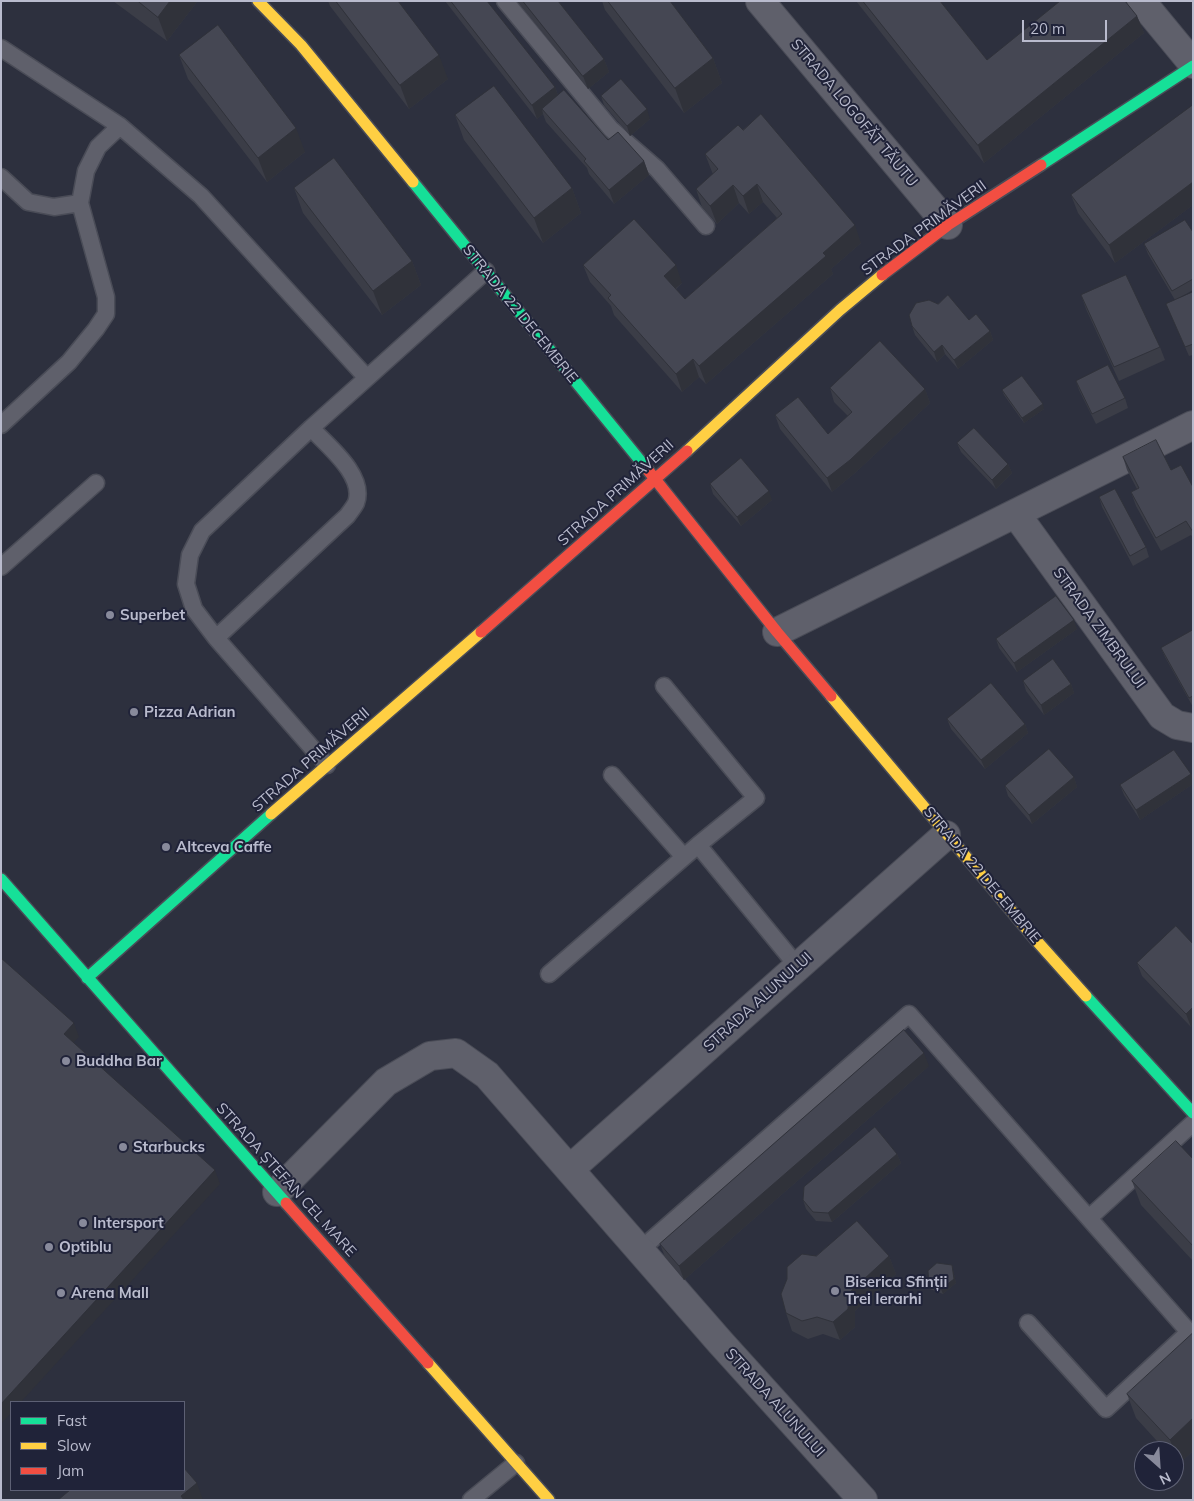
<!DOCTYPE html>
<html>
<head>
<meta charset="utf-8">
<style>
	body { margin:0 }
	#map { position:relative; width:1194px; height:1501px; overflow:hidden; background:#2d303e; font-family:Mulish,sans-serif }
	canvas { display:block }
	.frame { position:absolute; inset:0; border:2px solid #b9bbcd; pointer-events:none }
	.legend { position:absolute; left:10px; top:1401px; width:175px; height:90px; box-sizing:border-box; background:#202339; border:1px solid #5d6074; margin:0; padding:6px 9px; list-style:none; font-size:15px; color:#b9bbcd }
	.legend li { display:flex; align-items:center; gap:10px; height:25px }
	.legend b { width:25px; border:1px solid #5d6074 }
	.north { position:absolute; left:1134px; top:1441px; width:50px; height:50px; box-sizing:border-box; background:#202339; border:1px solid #5d6074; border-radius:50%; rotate:154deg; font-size:14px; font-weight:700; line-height:20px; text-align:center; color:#b9bbcd }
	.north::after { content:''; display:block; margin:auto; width:18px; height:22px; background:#888a9b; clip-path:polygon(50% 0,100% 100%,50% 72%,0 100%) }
	.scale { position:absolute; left:1022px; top:20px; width:85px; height:22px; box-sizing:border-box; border:2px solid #b9bbcd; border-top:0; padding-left:6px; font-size:15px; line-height:18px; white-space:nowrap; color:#b9bbcd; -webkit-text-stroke:4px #202339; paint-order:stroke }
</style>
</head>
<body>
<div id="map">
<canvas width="1194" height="1501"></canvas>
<div class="frame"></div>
<ul class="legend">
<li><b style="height:6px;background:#16e098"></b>Fast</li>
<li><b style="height:6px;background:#ffcf43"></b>Slow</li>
<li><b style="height:6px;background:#f24e42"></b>Jam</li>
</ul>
<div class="north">N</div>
<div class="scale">20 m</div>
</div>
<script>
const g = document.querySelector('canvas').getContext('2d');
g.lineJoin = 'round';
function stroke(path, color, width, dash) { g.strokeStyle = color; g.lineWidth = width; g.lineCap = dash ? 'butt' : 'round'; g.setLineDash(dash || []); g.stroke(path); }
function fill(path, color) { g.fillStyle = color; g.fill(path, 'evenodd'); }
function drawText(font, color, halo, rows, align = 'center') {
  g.font = font + ' Mulish,sans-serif'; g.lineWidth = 4; g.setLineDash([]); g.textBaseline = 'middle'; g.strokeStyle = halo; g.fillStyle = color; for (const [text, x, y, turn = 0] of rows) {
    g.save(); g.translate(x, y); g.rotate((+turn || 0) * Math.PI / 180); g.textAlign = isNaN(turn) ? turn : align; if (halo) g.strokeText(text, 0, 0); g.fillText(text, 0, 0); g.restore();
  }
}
const lane = new Path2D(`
	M505 1 611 129 657 169 706 226
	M1 48 120 126 201 196 367 378 311 428C328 446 366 476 356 503 354 507 350 512 347 516L216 638 327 765
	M1 177 28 202 54 207 80 203 106 297V314L96 329 69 362 1 425
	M80 203 86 171 98 147 120 126
	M367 378 486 271
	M1 567 96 483
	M216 638 194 609 186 584 190 555 202 531 311 428
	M612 775 684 857
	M698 845 798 967
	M549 974 698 845 756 798 664 686
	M1089 1218 1193 1123
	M640 1250 909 1014 1189 1332 1106 1409 1028 1323
	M471 1500 516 1463`);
const street = new Path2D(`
	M760 1 948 225
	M1141 1 1193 64
	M1016 514 1162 716 1177 725 1193 728
	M777 632 1193 425
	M570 1169 946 835
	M277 1192 386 1082 430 1056 456 1053 487 1075 720 1342 863 1500`);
const fast = new Path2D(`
	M1041 165 1193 66
	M413 182 647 469
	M1 879 286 1203
	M87 978 271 814
	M1086 996 1193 1113`);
const slow = new Path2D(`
	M258 1 301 45 413 182
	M687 451 840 310 882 275
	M831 696 1035 939 1086 996
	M271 814 481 632
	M428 1363 549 1500`);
const jam = new Path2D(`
	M882 275 948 225 1041 165
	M647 469 777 632 831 696
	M481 632 687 451
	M286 1203 428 1363`);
const wall = new Path2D(`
	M113 1H197V2L167 41Z
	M328 1H398L448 79 409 109 330 6Z
	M445 1H487L555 87 558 95 608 140 644 161 649 175 614 204 589 174 587 168 546 122 543 114 537 119Z
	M517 1H558L604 59 609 72 588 89Z
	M602 1H670L713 58 722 83 684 113 605 10Z
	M856 1H940L987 60 1137 16 1144 33 984 163Z
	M179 55 305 152 267 182 188 79Z
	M601 96 650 119 630 136 604 105Z
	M1193 105V205L1115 263 1078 213 1071 195Z
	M455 115 572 188 581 213 543 243 464 140Z
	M743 130 861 243 831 269 833 274 706 384 699 377 682 392 614 315 611 306 590 282 583 265 682 283 676 289 685 299 777 218 763 202 749 214 739 203 717 224 702 207 696 189 713 174 712 172 705 154Z
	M294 188 412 261 421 285 382 315 303 213Z
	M1193 232V290L1179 298 1193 292V355L1189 356 1166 304 1175 300 1148 254 1144 244Z
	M1081 295 1160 347 1165 360 1119 381 1086 309Z
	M969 320 990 331 993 340 958 369 945 354 937 362 915 335 912 326Z
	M1076 381 1125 398 1128 408 1096 424 1079 390Z
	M830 388 925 389 930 403 855 473 832 492 780 429 775 415 828 434 848 416 834 402Z
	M1002 390 1044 409 1024 423 1004 395Z
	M957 443 1008 464 1012 473 996 489 961 452Z
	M1123 457 1171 470 1193 487V538L1191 535 1161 551 1136 506 1131 492 1137 489 1127 470Z
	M710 484 772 500 741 526 713 494Z
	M1099 497 1146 547 1149 557 1133 566 1102 507Z
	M1077 629 1017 672 999 648 996 639Z
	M1193 630V707L1165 657 1161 648Z
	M1023 681 1071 684 1074 693 1044 715 1026 691Z
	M947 719 1025 724 1028 733 985 769 951 729Z
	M1191 774 1193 780V784L1140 820 1124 795 1120 785Z
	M1074 777 1077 787 1032 824 1008 796 1005 786Z
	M1176 926 1191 1027 1142 976 1137 963Z
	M929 1066 684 1280 665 1257 660 1244Z
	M897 1154 901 1163 832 1222 816 1221 806 1209 803 1200Z
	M1193 1159V1261L1141 1205 1132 1181Z
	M816 1256H889L896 1274 855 1311V1327L840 1340 823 1334 808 1339 792 1331 786 1313Z
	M953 1270 956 1283 943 1294 930 1289 929 1284Z
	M1193 1333V1451L1179 1464 1174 1459V1451H1166L1136 1418 1127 1394Z`);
const shadedWall = new Path2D(`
	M170 1H197V2L167 41 158 17Z
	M1137 16 1144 33 984 163 978 145Z
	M439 55 448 79 409 109 400 85Z
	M713 58 722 83 684 113 675 88Z
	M604 59 609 72 588 89 583 76Z
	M555 87 560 101 542 109 543 114 537 119 532 105Z
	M647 109 650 119 630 136 627 126Z
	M296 128 305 152 267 182 258 158Z
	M644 161 649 175 614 204 609 190Z
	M1193 182V205L1115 263 1109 245Z
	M757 184 763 202 749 214 743 196Z
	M733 185 739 203 717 224 710 206Z
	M572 188 581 213 543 243 534 218Z
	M855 225 861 243 831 269 833 274 706 384 699 366 823 253Z
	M412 261 421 285 382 315 373 291Z
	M676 265 682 283 670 293 664 276Z
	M990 331 993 340 958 369 954 360Z
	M942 345 945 354 937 362 934 352Z
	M693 359 699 377 682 392 676 374Z
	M925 389 930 403 855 473 832 492 827 478Z
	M1043 404 1044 409 1024 423 1022 418Z
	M1008 464 1012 473 996 489 992 480Z
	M769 491 772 500 741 526 737 517Z
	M1074 620 1077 629 1017 672 1014 663Z
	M1071 684 1074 693 1044 715 1041 705Z
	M1025 724 1028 733 985 769 981 760Z
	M1191 774 1193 780V784L1140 820 1136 810Z
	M1074 777 1077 787 1032 824 1029 815Z
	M1193 1007V1025L1191 1027 1186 1014Z
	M74 1023 79 1037 69 1047 64 1034Z
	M924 1053 929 1066 684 1280 679 1266Z
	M897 1154 901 1163 832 1222 828 1213Z
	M215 1170 220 1184 21 1402H11V1413L1 1424V1404Z
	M889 1256 896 1274 855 1311V1327L840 1340 833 1322 849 1293Z
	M952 1265 956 1283 943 1294 941 1289Z
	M1193 1418V1451L1179 1464 1170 1440Z
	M197 1483 203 1500H182L181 1496Z`);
const building = new Path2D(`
	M138 1H170L158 17Z
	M336 1H398L439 55 400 85Z
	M451 1H487L555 87 532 105Z
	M523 1H558L604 59 583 76Z
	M608 1H670L713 58 675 88Z
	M863 1H940L987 60 1060 1H1125L1137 16 978 145Z
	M218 25 296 128 258 158 179 55Z
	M621 79 647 109 627 126 601 96Z
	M494 86 572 188 534 218 455 115Z
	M564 90 608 140 618 132 644 161 609 190 584 161 586 159 542 109Z
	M1193 105V182L1109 245 1071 195Z
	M761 114 855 225 823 253 826 256 699 366 693 359 676 374 608 298 611 295 583 265 634 219 676 265 664 276 685 299 782 214 757 184 743 196 733 185 710 206 696 189 718 169 705 154 738 125 743 130Z
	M334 158 412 261 373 291 294 188Z
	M1185 220 1193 232V279L1172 291 1144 244Z
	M1126 275 1160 347 1114 367 1081 295Z
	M1193 292V344L1185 347 1166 304Z
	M948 295 969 320 976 314 990 331 954 360 942 345 934 352 912 326 909 315 916 303 929 300 938 304Z
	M880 341 925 389 850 460 827 478 775 415 798 397 828 434 852 412 830 388Z
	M1108 365 1125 398 1092 414 1076 381Z
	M1022 376 1043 404 1022 418 1002 390Z
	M974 428 1008 464 992 480 957 443Z
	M1156 440 1171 470 1181 465 1193 487V532L1186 521 1156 538 1131 492 1139 488 1123 457Z
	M741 458 769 491 737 517 710 484Z
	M1115 489 1146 547 1130 556 1099 497Z
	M1056 596 1074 620 1014 663 996 639Z
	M1193 630V696L1189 698 1161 648Z
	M1053 659 1071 684 1041 705 1023 681Z
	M991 683 1025 724 981 760 947 719Z
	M1049 749 1074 777 1029 815 1005 786Z
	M1174 750 1191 774 1136 810 1120 785Z
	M1176 926 1193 944V1007L1186 1014 1137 963Z
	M1 958 74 1023 64 1034 215 1170 1 1404Z
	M904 1030 924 1053 679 1266 660 1244Z
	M875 1127 897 1154 828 1213 813 1212 803 1200 804 1187Z
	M1176 1141 1193 1159V1246L1132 1181Z
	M857 1221 889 1256 849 1293 848 1309 833 1322 817 1317 802 1321 786 1313 781 1294 787 1279V1267L802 1254 816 1256Z
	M937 1263 952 1265 954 1279 941 1289 929 1284 928 1271Z
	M1193 1333V1418L1170 1440 1127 1394Z
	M184 1468 197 1483 181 1496 184 1500H58L70 1490H184Z`);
const markers = [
	[110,615,5,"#888a9b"],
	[134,712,5,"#888a9b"],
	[166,847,5,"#888a9b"],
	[66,1061,5,"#888a9b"],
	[123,1147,5,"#888a9b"],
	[83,1223,5,"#888a9b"],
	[49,1247,5,"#888a9b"],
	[835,1291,5,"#888a9b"],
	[61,1293,5,"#888a9b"]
];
const streetNames = [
	["STRADA LOGOFĂT TĂUTU",854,113,50],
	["STRADA PRIMĂVERII",924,228,-36],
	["STRADA 22 DECEMBRIE",520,314,51],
	["STRADA PRIMĂVERII",616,493,-42],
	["STRADA ZIMBRULUI",1099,628,54],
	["STRADA PRIMĂVERII",311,760,-41],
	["STRADA 22 DECEMBRIE",982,875,50],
	["STRADA ALUNULUI",758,1002,-42],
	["STRADA ȘTEFAN CEL MARE",286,1180,48],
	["STRADA ALUNULUI",775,1403,48]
];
const poiNames = [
	["Superbet",120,615],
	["Pizza Adrian",144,712],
	["Altceva Caffe",176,847],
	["Buddha Bar",76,1061],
	["Starbucks",133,1147],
	["Intersport",93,1223],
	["Optiblu",59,1247],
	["Biserica Sfinții",845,1282],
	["Trei Ierarhi",845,1299],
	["Arena Mall",71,1293]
];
stroke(lane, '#4a4c57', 19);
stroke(street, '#4a4c57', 30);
stroke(fast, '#4a4c57', 14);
stroke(slow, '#4a4c57', 14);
stroke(jam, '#4a4c57', 14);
stroke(lane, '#5f606b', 16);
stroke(street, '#5f606b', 28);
stroke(fast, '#16e098', 11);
stroke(slow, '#ffcf43', 11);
stroke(jam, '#f24e42', 11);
fill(wall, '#3b3d47');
fill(shadedWall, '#30323a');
fill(building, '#454753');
stroke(building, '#30323a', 1);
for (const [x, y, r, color] of markers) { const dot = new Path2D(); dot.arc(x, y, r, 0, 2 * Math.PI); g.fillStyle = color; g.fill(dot); stroke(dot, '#202339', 2); }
drawText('15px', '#b9bbcd', '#202339', streetNames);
drawText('bold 15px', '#b9bbcd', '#202339', poiNames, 'left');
</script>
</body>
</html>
